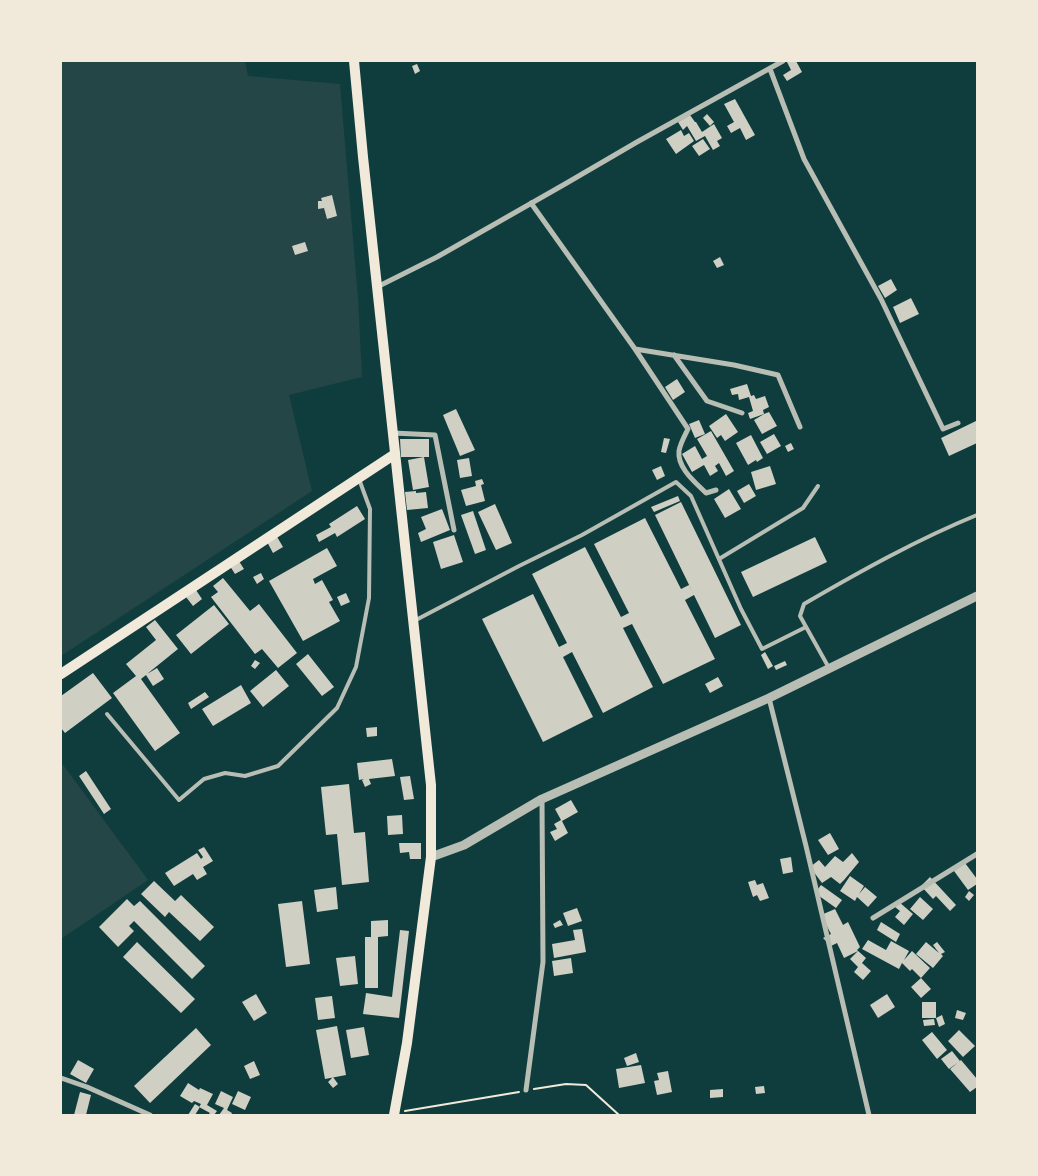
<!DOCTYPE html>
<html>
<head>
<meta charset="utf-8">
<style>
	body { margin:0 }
	#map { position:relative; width:1038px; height:1176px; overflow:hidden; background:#0f3d3e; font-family:Commissioner,sans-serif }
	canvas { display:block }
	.frame { position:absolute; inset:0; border:62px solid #f1e9da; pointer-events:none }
</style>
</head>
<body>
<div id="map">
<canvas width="1038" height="1176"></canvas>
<div class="frame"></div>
</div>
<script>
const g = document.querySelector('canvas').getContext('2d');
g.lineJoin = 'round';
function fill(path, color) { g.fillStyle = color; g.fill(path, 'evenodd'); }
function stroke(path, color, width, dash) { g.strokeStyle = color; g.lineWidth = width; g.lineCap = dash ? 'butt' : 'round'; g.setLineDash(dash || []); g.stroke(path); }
const green = new Path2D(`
	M61 61H245L248 76 340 84 358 298 362 377 289 395 312 491 61 656Z
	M61 762 148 880 61 939Z`);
const building = new Path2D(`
	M788 61H796L802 72 787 81 783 75 791 70 787 62Z
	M417 64 420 71 415 74 412 66Z
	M735 99 755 135 746 140 740 128 731 133 727 126 734 122 724 104Z
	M707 114 714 122 710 126 703 118Z
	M690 115 695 122H696L702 132 714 124 722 138 717 141 720 146 713 150 705 136 696 141 687 126 683 130 678 122Z
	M681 130 684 136 689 133 694 141 676 154 666 139Z
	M703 139 710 149 699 156 692 146Z
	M332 195 337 216 327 219 324 208 318 209V201H322L321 198Z
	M305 242 308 251 295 255 292 246Z
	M720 257 724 265 717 268 713 261Z
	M891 279 897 290 885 298 878 286Z
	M911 298 919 314 900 323 893 307Z
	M677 379 685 392 673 400 665 387Z
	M747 384 751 396 754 395 756 399 765 396 769 407 763 410 764 414 769 412 777 426 762 434 754 420 764 414 750 419 748 413 753 411 749 397 739 400 738 394 732 395 730 389Z
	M456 409 475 450 460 456 443 415Z
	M726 414 738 432 725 441 721 435 717 438 709 426Z
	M699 420 705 434 695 438 689 424Z
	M976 421 977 443 949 456 941 438Z
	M711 431 734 471 726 476 719 463 715 466 718 471 710 476 704 465 692 472 682 454 695 446 702 459 707 456 697 439Z
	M774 434 781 446 767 454 760 442Z
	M751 435 763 458 757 462 756 460 748 465 736 443Z
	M664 438 670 439 666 453 661 452Z
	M400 439H429V457H401Z
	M791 443 794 449 788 452 785 446Z
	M424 457 429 487 413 490 408 460Z
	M469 458 472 476 460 478 457 460Z
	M661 466 665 476 657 480 652 470Z
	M770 466 776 484 756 490 751 472Z
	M482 479 484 484 481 485 485 501 466 506 461 490 476 486 475 481Z
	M749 484 756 496 744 503 737 491Z
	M729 489 741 509 725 518 714 499Z
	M416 491V493L426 492 428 508 407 510 405 492Z
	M678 496 680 501 654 512 651 507Z
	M681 502 741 625 715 638 694 595 685 600 715 659 663 684 632 624 623 628 653 687 603 713 572 652 563 657 593 717 543 742 482 619 533 594 559 647 567 643 532 574 585 547 621 617 629 613 594 544 645 518 681 589 689 585 693 593 655 515Z
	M495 504 512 543 496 550 478 512Z
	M357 506 365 519 337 537 335 533 319 542 316 535 331 527 329 524Z
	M442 509 450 530 421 542 418 533 426 529 421 517Z
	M473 511 486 550 475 554 461 515Z
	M276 535 283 547 273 553 266 540Z
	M454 535 463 562 441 569 433 542Z
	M815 537 827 562 753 597 741 572Z
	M327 548 337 566 313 579 315 584 322 580 333 600 329 602 340 621 303 641 269 581Z
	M237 558 244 569 235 574 228 563Z
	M261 573 264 579 257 584 253 577Z
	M223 578 250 611 259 604 297 653 278 668 262 649 255 654 211 597 218 592 213 586Z
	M196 590 202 599 193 606 186 597Z
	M346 593 350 602 341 606 337 597Z
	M214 605 229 624 191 654 176 635Z
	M155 620 178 649 147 674 157 668 164 679 153 686 146 675 141 679 180 733 155 751 113 693 136 676 126 664 156 640 146 627Z
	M765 652 773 666 768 669 761 655Z
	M308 654 334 687 322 696 296 664Z
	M255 660 260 663 255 669 251 666Z
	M785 661 787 665 776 670 774 666Z
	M276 670 289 686 263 707 250 691Z
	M93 673 112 698 65 733 61 728V696Z
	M718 677 723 686 710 693 705 684Z
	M241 685 251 703 213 726 202 709Z
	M205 692 209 697 191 709 188 703Z
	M377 727V736L367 737 366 728Z
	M392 759 395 776 369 779 371 784 365 787 362 780 364 779 359 780 357 763Z
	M86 771 111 809 104 814 79 776Z
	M410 776 414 799 404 800 400 777Z
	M349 784 354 833 365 832 369 882 342 885 337 834 326 835 321 787Z
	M571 800 578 812 562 821 568 833 555 841 550 832 557 829 554 824 561 820 555 809Z
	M402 815 403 834 388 835 387 816Z
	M830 833 839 849 828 855 818 840Z
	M399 843H421V859H410L409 852 400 853Z
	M204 847 213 861 203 867 207 874 197 880 193 874 174 886 165 873 197 853 201 859 203 857 198 850Z
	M852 853 859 862 844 880 840 884 831 877 822 883 810 867 819 860 825 867 835 856 843 862Z
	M791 857 793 872 783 874 780 859Z
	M965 863 977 879V884L968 890 954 871Z
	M850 876 864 886 859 894 865 887 877 897 868 907 857 897 855 901 840 891Z
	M930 877 956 905 950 911 936 896 933 899 921 886Z
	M755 880 757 885 763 883 769 898 760 901 757 895 753 897 748 882Z
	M154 881 175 901 181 895 214 927 200 941 169 912 165 917 141 894Z
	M821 885 842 900 836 908 815 893Z
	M336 887 338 909 317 912 314 890Z
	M969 891 974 895 969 901 965 897Z
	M920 897 933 909 923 920 910 909Z
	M127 899 134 906 140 901 205 966 192 979 134 921 129 926 134 931 118 947 99 927Z
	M302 901 310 964 286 967 278 904Z
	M899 902 913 914 904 925 895 917 900 911 895 907Z
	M577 908 582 921 568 926 563 913Z
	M835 909 843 925 848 922 860 947 857 950 866 958 862 963 871 971 863 980 854 972 858 967 850 959 858 951 844 958 837 943 831 946 823 938 831 934 821 915Z
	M388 920V936L378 937V988H365V937H371V921Z
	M560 920 563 925 555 928 553 924Z
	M881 922 900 934 896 942 877 930Z
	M582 929 586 952 554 958 552 944 575 940 573 930Z
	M400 930 409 931 399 1018 363 1014 366 993 392 997Z
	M868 940 886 950 891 941 909 951 904 960 912 951 930 968 921 978 912 969 910 971 902 963 899 969 862 949Z
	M137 942 195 999 181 1013 123 957Z
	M926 942 939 953 933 945 937 942 945 952 941 954 943 956 933 968 916 954Z
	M355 956 358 984 340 986 336 958Z
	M571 958 573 973 554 976 552 961Z
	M921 978 931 989 921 998 911 987Z
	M256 994 267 1013 254 1021 242 1002Z
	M887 994 895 1007 878 1018 870 1005Z
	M332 996 335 1018 318 1020 315 998Z
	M922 1002H936V1018H922Z
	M957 1010 966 1013 963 1020 955 1018Z
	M942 1015 945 1024 939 1027 936 1018Z
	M934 1019 935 1025 924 1026 923 1020Z
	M337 1026 346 1075 325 1079 316 1030Z
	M364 1027 369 1055 351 1058 346 1030Z
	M196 1028 211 1045 150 1103 134 1086Z
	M959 1030 975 1046 963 1057 948 1041Z
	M932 1032 947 1050 937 1059 922 1040Z
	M952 1051 960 1061 949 1069 941 1059Z
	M636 1053 639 1062 627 1066 624 1058Z
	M78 1060 94 1069 86 1083 70 1074Z
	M961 1060 977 1079V1087L970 1092 950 1069Z
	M254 1061 260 1075 250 1079 244 1066Z
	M641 1065 645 1083 619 1088 616 1069Z
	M668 1071 672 1092 657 1095 654 1081 659 1080 657 1073Z
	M333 1077 338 1084 333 1088 328 1082Z
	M188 1083 199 1090 200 1088 213 1094 207 1105 217 1111 214 1115H208L210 1113 199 1107 201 1104 194 1101 192 1103 180 1096Z
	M764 1086 765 1093 756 1094 755 1087Z
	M723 1089V1097L710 1098V1090Z
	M221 1091 233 1097 227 1110 232 1113 231 1115H219L224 1108 215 1104Z
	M238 1091 251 1097 245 1110 232 1104Z
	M80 1092 91 1095 86 1115H74Z
	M195 1104 200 1107 195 1115H188Z`);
const path = new Path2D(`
	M534 1089 566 1084 586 1085 619 1115
	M405 1111 519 1092`);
const service = new Path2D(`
	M719 559 803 508 818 486
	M414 621 519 566 582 535 676 482 691 496 741 609 762 649 806 627
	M829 668 800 616 804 604C859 572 918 539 977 515
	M107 714 179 800 204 779 225 773 245 776 278 766 337 708 356 667 369 598 370 509 359 479`);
const minor = new Path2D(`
	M770 69 804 159 881 299 943 429 958 423
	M531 203 635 349 688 429C685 435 680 444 679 451 677 468 696 483 706 493L716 490
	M377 287 437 257 565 184 637 142 783 61
	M635 349 734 365 778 375 800 427
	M674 355 707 401 742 413
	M393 433 435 435 454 530
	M769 698 806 846 869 1115
	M873 918 977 854
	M61 1078 87 1087 150 1115
	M526 1090 543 962 542 799`);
const tertiary = new Path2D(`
	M431 857 464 845 542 799 769 698 977 596`);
const secondary = new Path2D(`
	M354 61 363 157 431 785V857L407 1043 394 1115
	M61 674 395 454`);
fill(green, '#244646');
fill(building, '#cfcfc3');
stroke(path, '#f1e9da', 2);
stroke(service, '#b8beb3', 4);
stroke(minor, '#b8beb3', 5);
stroke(tertiary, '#b8beb3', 9);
stroke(secondary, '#f1e9da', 10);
</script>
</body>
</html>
